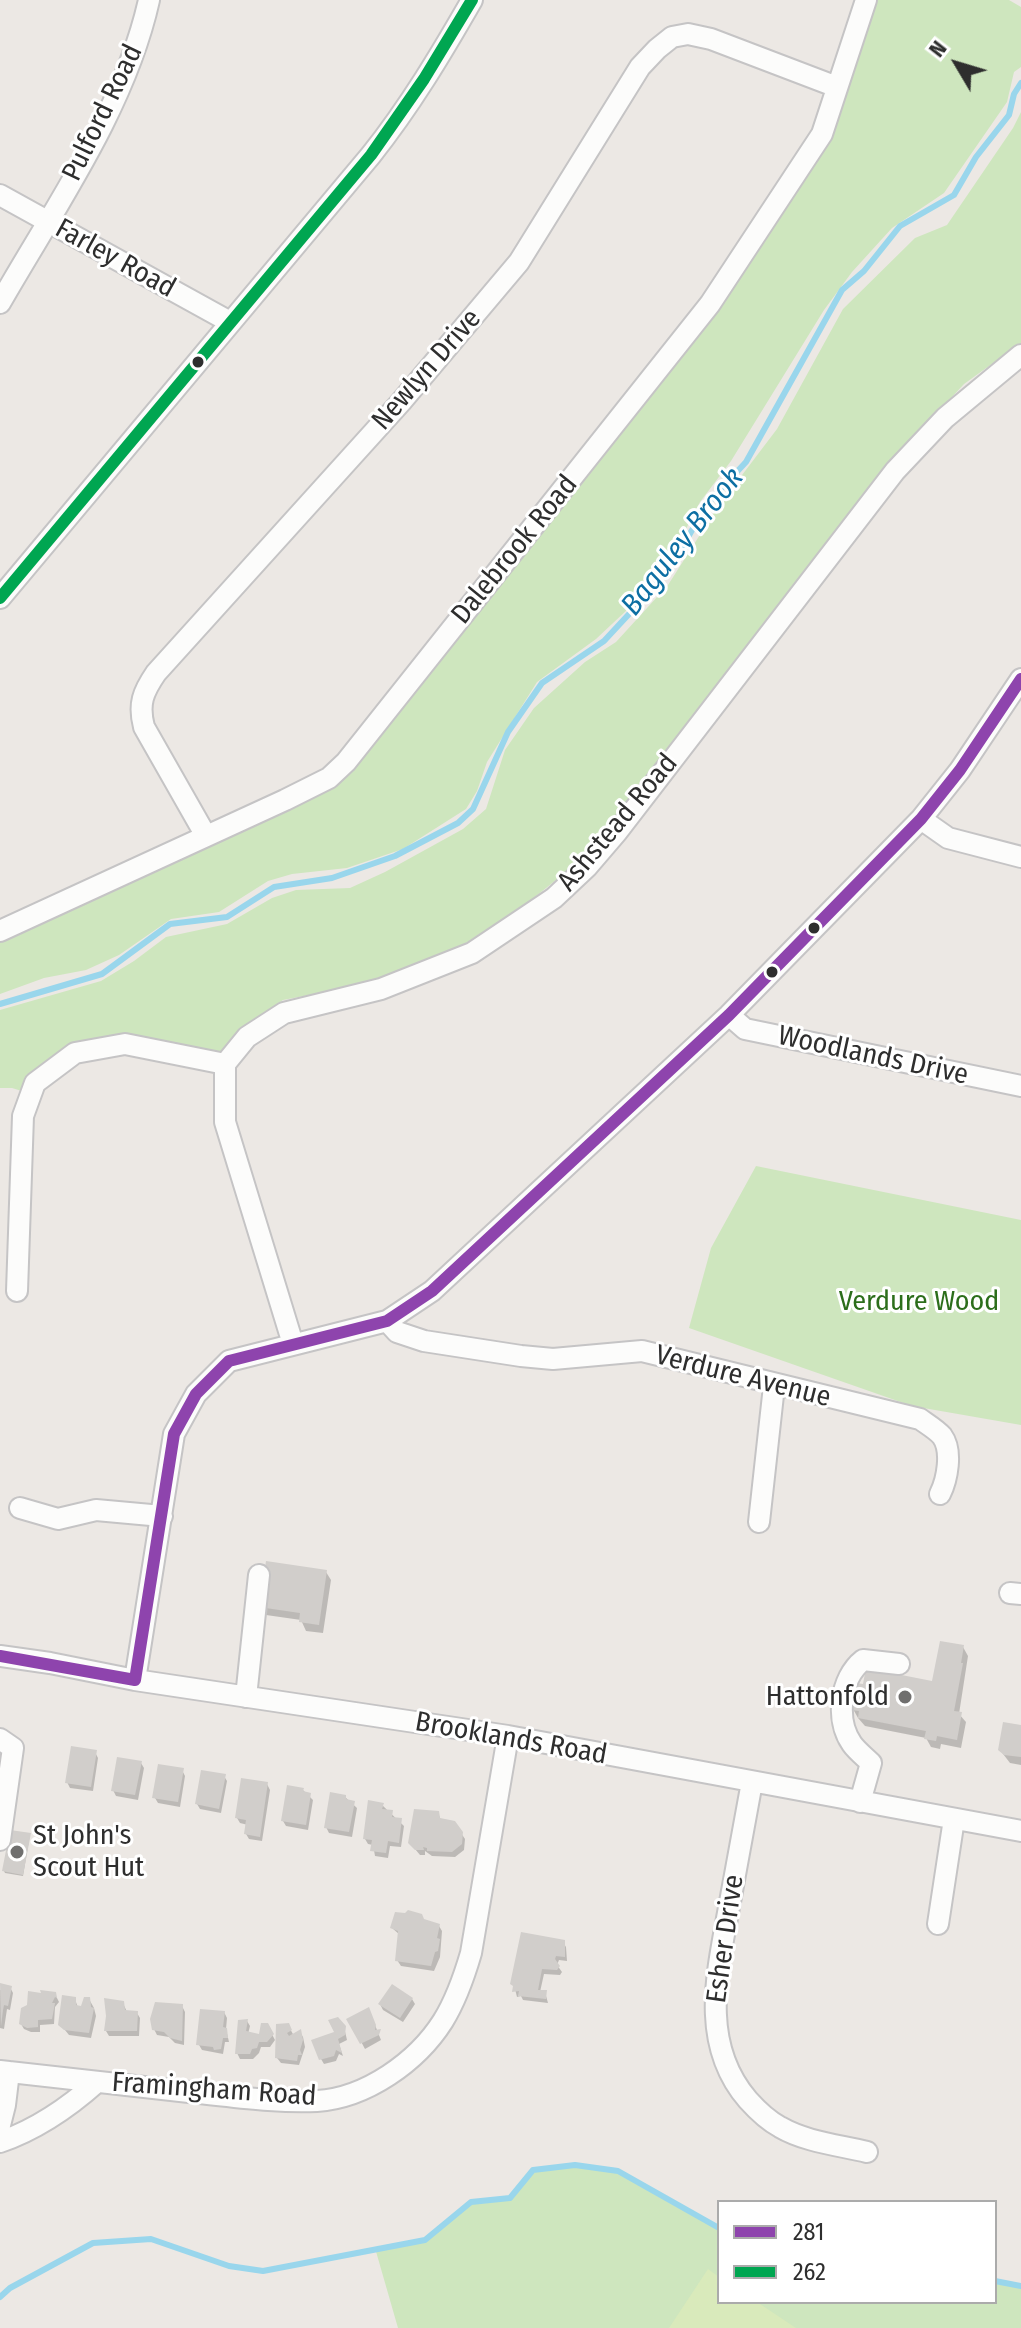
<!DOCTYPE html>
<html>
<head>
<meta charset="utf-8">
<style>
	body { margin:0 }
	#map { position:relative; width:1021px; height:2328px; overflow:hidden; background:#ece8e4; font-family:"Fira Sans Condensed",sans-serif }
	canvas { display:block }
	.legend { position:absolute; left:717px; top:2200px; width:280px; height:104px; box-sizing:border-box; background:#fff; border:2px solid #ababab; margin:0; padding:10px 14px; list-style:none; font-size:24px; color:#2e2e2e }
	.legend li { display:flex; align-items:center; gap:16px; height:40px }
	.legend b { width:40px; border:2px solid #ababab }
	.north { position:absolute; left:917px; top:24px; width:80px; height:80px; -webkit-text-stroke:6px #fff; paint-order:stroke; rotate:308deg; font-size:22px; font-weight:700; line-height:32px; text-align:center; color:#2e2e2e }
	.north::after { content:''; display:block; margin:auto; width:28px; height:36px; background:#2e2e2e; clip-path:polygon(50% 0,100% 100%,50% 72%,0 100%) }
</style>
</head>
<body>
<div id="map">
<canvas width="1021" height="2328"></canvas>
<ul class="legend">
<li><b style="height:10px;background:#8e44ad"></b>281</li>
<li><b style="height:10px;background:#00a651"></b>262</li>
</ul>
<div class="north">N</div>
</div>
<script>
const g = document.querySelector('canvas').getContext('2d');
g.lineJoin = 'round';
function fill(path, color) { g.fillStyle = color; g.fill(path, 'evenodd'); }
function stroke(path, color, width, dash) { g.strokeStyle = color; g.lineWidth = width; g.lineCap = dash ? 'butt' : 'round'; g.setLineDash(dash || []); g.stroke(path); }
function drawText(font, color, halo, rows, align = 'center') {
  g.font = font + ' "Fira Sans Condensed",sans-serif'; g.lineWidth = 6; g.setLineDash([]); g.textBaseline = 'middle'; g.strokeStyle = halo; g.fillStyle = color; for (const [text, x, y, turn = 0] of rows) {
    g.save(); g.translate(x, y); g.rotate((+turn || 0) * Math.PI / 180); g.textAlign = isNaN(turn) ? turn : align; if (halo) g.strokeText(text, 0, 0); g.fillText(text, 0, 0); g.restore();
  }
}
const green = new Path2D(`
	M875 0H1009L1021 7V67L1014 72 1007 102 944 193 892 228 852 272 824 310 731 461 700 502 674 552 628 609 596 639 537 682 487 762 477 791 466 809 403 849 347 868 292 874 268 881 219 912 171 919 119 955 86 970 44 978 0 994V940L339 782 652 388 809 168Z
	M1021 112V343L964 384 888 466 628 804 577 863 525 905 458 948 386 976 346 988 283 1000 242 1029 222 1058 117 1037 25 1092 12 1088H0V1010L101 981 134 961 166 937 227 924 272 898 296 890 350 888 385 872 463 829 486 809 505 750 534 708 585 662 616 642 668 585 717 508 777 429 843 309 915 238 947 225 1013 128Z
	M756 1166 1021 1220V1425L912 1406 689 1328 711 1248Z
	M575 2165 618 2171 719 2228V2302H995V2281L1021 2284V2328H398L375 2248 425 2240 471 2202 510 2198 533 2170Z`);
const pitch = new Path2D(`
	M708 2269 719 2277V2302H757L796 2328H669Z`);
const shadow = new Path2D(`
	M326 1572 331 1580 323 1633 306 1631 301 1620 266 1615 261 1606Z
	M963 1647 968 1656 959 1714 966 1722 961 1748 941 1744 940 1749 931 1747 926 1738 865 1726 858 1718 853 1709 933 1683Z
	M1021 1727V1765L1010 1763 1000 1750Z
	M95 1752 98 1758 93 1791 70 1788 67 1782Z
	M141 1763 144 1768 138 1800 116 1796 113 1790Z
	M182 1770 185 1776 180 1807 158 1803 155 1798Z
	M224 1776 227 1781 221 1813 200 1809 197 1804Z
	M267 1784 270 1790 262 1841 249 1839 246 1834 248 1825 240 1823 237 1818Z
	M302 1789 313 1800 308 1830 286 1826 283 1821Z
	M345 1797 357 1808 352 1837 329 1833 326 1827Z
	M382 1805 404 1826 401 1847 390 1846 388 1858 375 1856 373 1845 368 1844 365 1839Z
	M438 1813 441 1820 461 1833 465 1839 464 1850 455 1857 432 1856 425 1851V1855H420L410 1843Z
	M30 1835 23 1876 5 1873 4 1871Z
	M424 1921 439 1926 442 1931 440 1957 434 1971 401 1966 397 1960 400 1935 392 1928Z
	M563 1942 566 1947 567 1961 559 1960 557 1965 562 1972 560 1975 544 1974 540 1992H545L548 2003 523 2000 521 1996 517 1997 515 1989Z
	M10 1987 13 1993 10 2010 7 2009 4 2029 0 2028V1990Z
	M55 1994 59 2002 55 2007 54 2024 40 2025V2032H31L24 2029 21 2024 28 2006Z
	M75 1999 78 2008H82L89 1999 94 2008 96 2016 91 2038 69 2035 60 2024Z
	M412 1999 415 2004 403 2022 383 2010 380 2004Z
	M123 2003 127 2012 137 2013 140 2018 139 2036H109L106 2031 108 2016Z
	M182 2006 185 2012 184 2045 175 2043 169 2037 157 2035 154 2029Z
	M224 2012 227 2018 226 2029 229 2042H225L223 2054 202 2050 199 2045Z
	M371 2015 381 2040 365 2049 349 2019Z
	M247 2021 250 2026 248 2034 261 2036 267 2025 275 2040 270 2047H261L259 2053 253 2059H240L237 2053Z
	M288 2025 294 2036 300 2032 303 2037 305 2047 299 2065 281 2063 277 2058Z
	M344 2027 347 2040 339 2044 343 2056 339 2054 336 2061 324 2064 321 2059 337 2033Z`);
const stream = new Path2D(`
	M0 1004 102 974 170 924 227 917 274 887 332 878 395 856 458 823 473 809 508 732 542 683 604 641 668 572 707 504 746 462 842 290 864 271 900 226 954 195 976 157 1009 115 1014 94 1021 83
	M995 2281 1021 2286
	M0 2297 10 2288 93 2243 151 2239 229 2266 263 2271 425 2240 471 2202 510 2198 533 2170 575 2165 618 2171 719 2228`);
const building = new Path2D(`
	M266 1561 327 1570 319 1625 299 1622 300 1613 259 1607Z
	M940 1641 964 1645 961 1663H963L954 1711 962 1712 957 1740 937 1736 936 1741 924 1739 926 1731 858 1718 859 1711 851 1710 856 1683 863 1684 866 1668 932 1681Z
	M1003 1722 1021 1725V1757L1004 1755 998 1750Z
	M71 1746 97 1750 91 1787 65 1783Z
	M117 1757 142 1761 135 1795 111 1791Z
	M158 1764 184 1768 178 1802 152 1798Z
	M201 1770 226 1774 219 1809 195 1804Z
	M241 1778 268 1782 260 1837 244 1834 246 1820 235 1818Z
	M287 1785 304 1788 303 1791 311 1793 306 1825 281 1821Z
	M330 1792 346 1795V1799L355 1801 349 1832 324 1828Z
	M368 1800 384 1803 382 1809 393 1810 392 1817 402 1818 399 1843 388 1841 386 1853 370 1851 372 1840 363 1839Z
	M414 1809 439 1811 440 1818 455 1821 463 1832 462 1844 452 1852 427 1851V1848L423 1847 424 1850H415L408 1843Z
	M10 1830 31 1833 23 1875 2 1871Z
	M408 1910 422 1914 424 1919 440 1924 437 1938 440 1939 438 1951 435 1952 431 1966 395 1961 398 1931 390 1928 395 1912 405 1913Z
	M521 1932 565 1940V1957L556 1956 555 1959 560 1966 557 1970 542 1969 538 1990H547L546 1999 518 1996 519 1991 512 1992 513 1986 510 1984Z
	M0 1983 12 1986 8 2006 4 2005 3 2010 1 2026Z
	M392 1984 413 1998 400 2018 378 2004Z
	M40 1990 56 1992 57 1998 55 1997 52 2003H55L52 2019 38 2020V2027L27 2028 19 2024 21 2008 27 2005 28 1991 41 1993Z
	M62 1995 76 1997V2005L81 2006 84 1997H90L91 2007 94 2008 89 2033 64 2030 58 2025Z
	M104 1998 124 2001 125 2010 138 2011 137 2031H104L106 2016Z
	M155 2002 183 2004 182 2041 170 2038 164 2032 152 2030 150 2019Z
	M369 2007 376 2025 375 2030 381 2029 379 2035 360 2044 346 2019Z
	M200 2009 225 2011 223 2027 227 2028 228 2038H223L221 2049 214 2050 213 2047 196 2045Z
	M338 2017 346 2026 345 2035 338 2039 342 2053 336 2050 334 2056 319 2060 311 2040 334 2032 328 2020Z
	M248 2019 246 2031 259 2034 261 2023H268L274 2034 267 2042H259L257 2048 252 2049 250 2054H235L238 2020Z
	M289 2023 292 2030 287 2033 289 2036 301 2029 303 2040 300 2050 302 2055H298L297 2061 275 2058 276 2024Z`);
const minor = new Path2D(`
	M0 195 230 322
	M0 303C55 207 125 108 149 0
	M0 598 371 155C410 106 441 54 472 0
	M921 819 948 838 1021 857
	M206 836 144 727C138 704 143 692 156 673L401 402 519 262 640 67 657 49 672 37 688 34 711 39 837 87
	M0 931 285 800 329 778 346 762 710 304 822 134 866 0
	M729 1015 745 1029 1021 1086
	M17 1291 23 1116 35 1083 75 1053 125 1044 225 1064
	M387 1321 397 1332 424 1341 521 1356 553 1359 642 1351 920 1419C927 1424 937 1430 942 1436 953 1451 947 1480 940 1494
	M293 1344 225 1122V1064L247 1037 284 1013 381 989 472 953 554 898 587 867 617 832 895 471 945 418 1021 355
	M20 1508 58 1519 96 1510 162 1516
	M759 1522 774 1386
	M1010 1593 1021 1594
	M0 1656 50 1663 135 1680 508 1736 1021 1831
	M135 1680 174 1434 196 1394 229 1361 387 1321 432 1291 729 1015 921 819 960 770 1021 679
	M246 1697 259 1575
	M0 1739 13 1748 0 1840
	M752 1782C745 1822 737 1862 730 1902 718 1969 698 2042 748 2100 757 2110 767 2120 780 2127 806 2142 838 2145 867 2152
	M860 1802 871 1763C865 1757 857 1751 852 1744 835 1720 840 1678 863 1660L899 1664
	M938 1924 954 1819
	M0 2071C63 2078 126 2085 189 2092 231 2096 275 2103 317 2101 366 2098 417 2062 443 2021 456 2000 464 1977 471 1953L508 1736
	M0 2125 5 2105 9 2072
	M0 2142C35 2130 69 2107 97 2082`);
const bus1 = new Path2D(`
	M0 1656 135 1680
	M135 1680 174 1434 196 1394 229 1361 387 1321 432 1291 729 1015 921 819 960 770 1021 679`);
const bus2 = new Path2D(`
	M0 598 371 155 424 79 472 0`);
const markers = [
	[198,362,7,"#2e2e2e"],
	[814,928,7,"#2e2e2e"],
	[772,972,7,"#2e2e2e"],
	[905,1697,8,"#706f6e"],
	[17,1852,8,"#706f6e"]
];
const streetNames = [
	["Pulford Road",103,113,-64],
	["Farley Road",115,259,29],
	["Newlyn Drive",427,370,-49],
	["Dalebrook Road",515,550,-51],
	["Ashstead Road",618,823,-50],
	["Woodlands Drive",873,1056,12],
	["Verdure Avenue",743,1377,14],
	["Brooklands Road",511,1739,10],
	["Esher Drive",726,1939,-82],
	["Framingham Road",214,2090,4]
];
const parkNames = [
	["Verdure Wood",919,1302]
];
const poiNames = [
	["Hattonfold",889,1697],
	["St John's",33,1836,"left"],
	["Scout Hut",33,1868,"left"]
];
const waterNames = [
	["Baguley Brook",683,542,-52]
];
fill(green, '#cee6be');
fill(pitch, '#d9eabb');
fill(shadow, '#0003');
stroke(stream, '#99d6ec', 6);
fill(building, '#d1cecb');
stroke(minor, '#c5c4c5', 24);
stroke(minor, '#fcfcfb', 20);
stroke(bus1, '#8e44ad', 12);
stroke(bus2, '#00a651', 12);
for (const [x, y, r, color] of markers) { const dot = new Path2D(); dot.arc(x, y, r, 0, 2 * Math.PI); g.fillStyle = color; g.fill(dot); stroke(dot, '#fff', 3); }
drawText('28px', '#2e2e2e', '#fff', streetNames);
drawText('28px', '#2c6e1b', '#fff', parkNames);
drawText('28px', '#2e2e2e', '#fff', poiNames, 'right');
drawText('italic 30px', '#0d6fa3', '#fff', waterNames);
</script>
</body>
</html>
